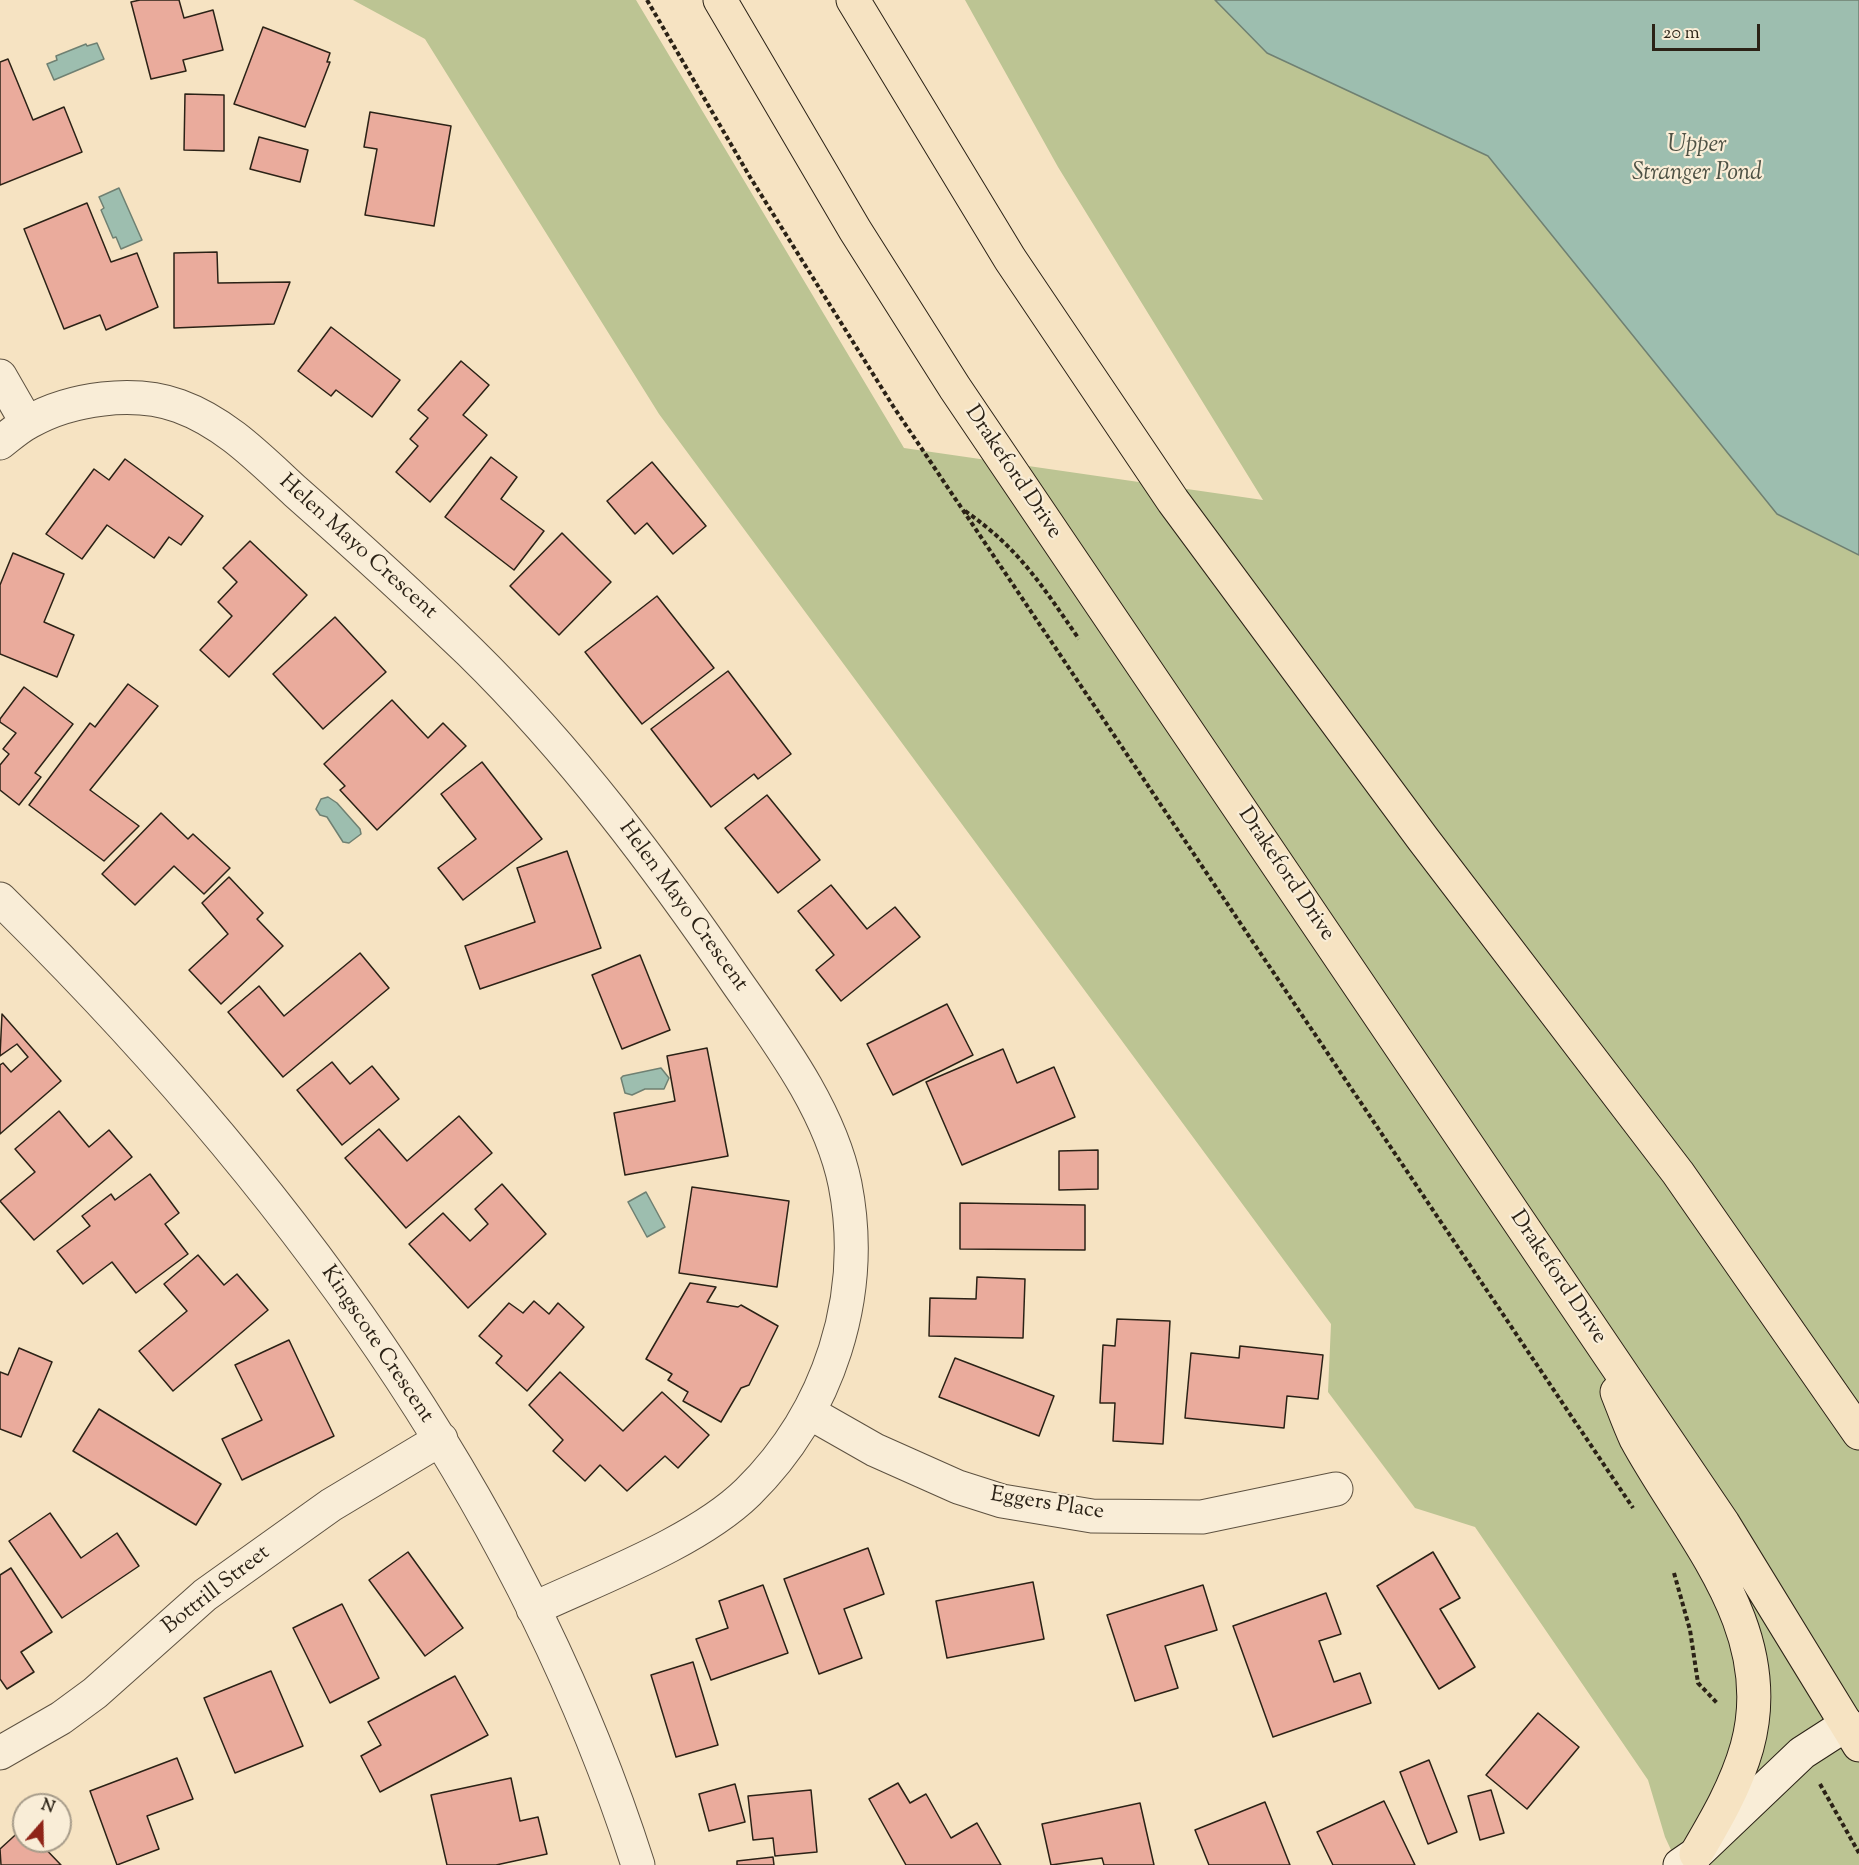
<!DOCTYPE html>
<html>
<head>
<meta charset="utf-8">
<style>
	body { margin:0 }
	#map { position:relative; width:1859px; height:1865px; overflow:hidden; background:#f6e3c2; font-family:"Sorts Mill Goudy",serif }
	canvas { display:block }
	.north { position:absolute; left:12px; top:1793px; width:60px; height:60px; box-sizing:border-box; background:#f9edd7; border:2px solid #a79c8a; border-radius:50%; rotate:20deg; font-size:16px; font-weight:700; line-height:24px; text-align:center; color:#2b2216 }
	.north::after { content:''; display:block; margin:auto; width:21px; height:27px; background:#8f2418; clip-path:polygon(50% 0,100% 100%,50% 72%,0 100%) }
	.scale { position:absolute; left:1652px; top:24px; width:108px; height:27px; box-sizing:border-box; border:3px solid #2b2216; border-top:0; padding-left:8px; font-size:18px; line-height:21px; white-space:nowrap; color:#2b2216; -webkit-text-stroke:4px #f9edd7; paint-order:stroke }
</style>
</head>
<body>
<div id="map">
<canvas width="1859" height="1865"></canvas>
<div class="north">N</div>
<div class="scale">20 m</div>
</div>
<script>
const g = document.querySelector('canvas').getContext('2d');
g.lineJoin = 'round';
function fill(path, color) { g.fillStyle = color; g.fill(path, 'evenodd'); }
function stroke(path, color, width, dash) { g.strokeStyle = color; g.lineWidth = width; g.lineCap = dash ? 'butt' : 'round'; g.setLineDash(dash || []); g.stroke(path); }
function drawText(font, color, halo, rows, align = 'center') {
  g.font = font + ' "Sorts Mill Goudy",serif'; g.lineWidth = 4.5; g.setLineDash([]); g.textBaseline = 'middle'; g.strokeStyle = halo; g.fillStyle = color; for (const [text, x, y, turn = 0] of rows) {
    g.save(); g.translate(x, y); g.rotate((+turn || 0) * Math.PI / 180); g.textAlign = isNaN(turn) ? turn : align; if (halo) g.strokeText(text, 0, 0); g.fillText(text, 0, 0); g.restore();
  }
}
const green = new Path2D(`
	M353 0H636L904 448 1263 500 1058 167 965 0H1859V1865H1678L1665 1837 1648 1780 1475 1527 1415 1508 1328 1392 1331 1324 659 414 425 39Z`);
const water = new Path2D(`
	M1215 0H1859V555L1777 514 1488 156 1267 53Z
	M97 43 104 59 54 80 47 64 57 60 56 56 86 44 87 46Z
	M119 188 142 240 121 249 116 237 113 238 101 210 104 208 99 197Z
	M328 797 337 803 360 829 361 834 349 843 343 842 327 817 320 815 316 809 321 799Z
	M661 1068 669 1078 664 1089H645L632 1095 625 1093 621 1078 623 1076Z
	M646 1192 665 1227 647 1237 628 1202Z`);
const building = new Path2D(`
	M140 0H179L184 18 213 10 223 50 183 60 186 71 151 79 131 2Z
	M263 27 330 53 327 62H330L305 127 234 104Z
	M8 59 33 120 64 107 82 152 0 185V62Z
	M185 94 224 95V151L184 150Z
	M370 112 451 126 434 226 365 215 377 149 364 147Z
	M259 137 308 150 300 182 250 169Z
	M87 203 111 262 137 253 158 307 106 330 100 315 64 329 24 229Z
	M217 252 218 283 290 282 274 324 174 328V253Z
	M331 327 400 380 372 417 336 390 331 396 298 371Z
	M461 361 489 385 463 415 487 435 430 502 396 472 418 446 410 439 428 418 418 410Z
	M491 457 517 477 501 499 544 531 514 570 445 517Z
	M125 459 203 516 181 545 169 537 154 558 107 525 82 559 46 534 94 469 109 480Z
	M652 462 706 526 673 554 647 523 635 534 607 501Z
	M562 533 611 582 559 635 510 586Z
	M250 541 307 595 229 677 200 650 232 616 218 602 237 582 223 568Z
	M13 553 64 574 44 622 74 635 57 677 0 654V585Z
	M657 596 714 668 642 724 585 652Z
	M335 617 386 672 323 729 273 674Z
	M728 671 791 754 758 779 754 774 711 807 651 729Z
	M128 684 158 706 90 790 139 826 104 861 29 805 90 723 95 727Z
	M24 687 73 724 35 773 41 777 19 805 0 790V765L9 754 3 749 16 733 0 722V719Z
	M392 700 428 738 443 723 466 746 377 830 340 790 345 786 324 764Z
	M482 762 542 839 463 900 438 868 476 839 441 794Z
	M767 795 820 860 778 893 725 828Z
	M161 813 188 839 193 834 230 868 204 894 174 866 135 905 102 874Z
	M567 851 601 948 480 989 465 946 535 922 517 868Z
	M229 877 263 913 257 919 283 946 221 1004 189 970 228 934 202 903Z
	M831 885 867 929 895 907 920 937 841 1001 816 970 834 955 798 911Z
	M360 953 389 988 283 1077 228 1012 259 986 284 1016Z
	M640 955 670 1030 622 1049 592 975Z
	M947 1004 973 1055 893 1095 867 1044Z
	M2 1014 61 1081 0 1134V1065L3 1063 11 1072 28 1057 17 1044 0 1056Z
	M707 1048 728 1156 625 1175 614 1113 675 1101 667 1056Z
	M1003 1049 1017 1083 1054 1067 1075 1117 962 1165 926 1082Z
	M332 1062 350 1084 372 1066 399 1099 342 1145 297 1090Z
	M59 1111 89 1147 109 1130 132 1157 34 1240 0 1201 35 1172 15 1149Z
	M459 1116 492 1153 406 1228 345 1158 379 1129 407 1161Z
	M1098 1150V1189L1059 1190V1151Z
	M150 1174 179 1213 165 1224 188 1254 136 1293 112 1262 83 1284 57 1251 90 1226 82 1216 111 1194 115 1200Z
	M502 1184 546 1234 468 1308 409 1244 443 1213 470 1241 488 1224 475 1209Z
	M692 1187 789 1201 777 1287 679 1273Z
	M960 1203 1085 1205V1250L960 1249Z
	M198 1255 224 1285 237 1274 268 1310 173 1391 139 1351 187 1311 164 1284Z
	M977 1277 1025 1279 1023 1338 929 1336 930 1298 976 1299Z
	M690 1283 716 1287 707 1302 738 1307 741 1305 778 1326 749 1385 741 1388 721 1422 683 1401 688 1392 668 1380 672 1374 646 1359Z
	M534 1301 549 1314 558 1303 584 1327 527 1391 496 1363 502 1356 479 1336 509 1303 523 1313Z
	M1117 1319 1170 1321 1163 1444 1113 1441 1115 1403H1100L1103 1345 1115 1346Z
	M289 1340 334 1436 242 1480 222 1439 262 1420 235 1365Z
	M1240 1346 1323 1355 1318 1399 1287 1396 1284 1428 1185 1418 1191 1353 1239 1358Z
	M19 1348 52 1362 21 1437 0 1429V1372L8 1375Z
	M955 1358 1054 1396 1039 1436 939 1397Z
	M560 1372 623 1431 662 1392 709 1435 678 1468 665 1456 627 1491 600 1465 585 1481 553 1451 563 1440 529 1405Z
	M99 1409 221 1484 196 1525 73 1451Z
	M50 1513 81 1558 117 1533 139 1566 62 1618 9 1541Z
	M868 1548 884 1594 844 1609 862 1658 819 1674 784 1579Z
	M408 1552 463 1628 425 1656 369 1580Z
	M1433 1552 1460 1598 1440 1609 1475 1667 1439 1689 1377 1586Z
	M11 1568 52 1632 21 1652 34 1672 7 1689 0 1679V1575Z
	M1033 1582 1044 1639 947 1658 936 1601Z
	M763 1585 788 1653 711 1680 696 1639 728 1628 719 1601Z
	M1203 1585 1217 1630 1165 1646 1178 1688 1135 1701 1107 1615Z
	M1326 1593 1341 1634 1319 1641 1334 1682 1360 1673 1371 1703 1273 1737 1233 1626Z
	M342 1604 379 1678 330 1703 293 1628Z
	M693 1662 718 1745 676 1757 651 1675Z
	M271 1671 303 1746 235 1773 204 1698Z
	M455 1676 488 1735 380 1792 361 1756 381 1745 368 1722Z
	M1538 1713 1579 1747 1527 1809 1486 1775Z
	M177 1758 193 1799 147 1816 159 1849 117 1865 90 1791Z
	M1429 1760 1457 1832 1428 1844 1400 1772Z
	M511 1778 520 1821 538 1817 547 1854 496 1865H447L431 1795Z
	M898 1783 910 1803 926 1794 951 1838 977 1823 1001 1865H906L869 1799Z
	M735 1784 745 1822 709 1831 699 1794Z
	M811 1790 817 1852 775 1856 773 1838 753 1840 748 1796Z
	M1491 1790 1504 1833 1480 1840 1468 1796Z
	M1384 1801 1415 1865H1333L1317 1832Z
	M1265 1802 1290 1865H1209L1195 1830Z
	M1140 1803 1154 1865H1104L1102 1858 1051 1865 1042 1824Z
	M24 1827V1841H38L61 1865H1L0 1849Z
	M773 1857 774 1865H737V1861Z`);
const path = new Path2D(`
	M647 0 750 177 893 406 1633 1508
	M965 511C1020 549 1042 586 1079 639
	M1674 1573 1690 1630 1698 1683 1718 1704
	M1820 1784 1859 1853`);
const street = new Path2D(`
	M0 376 27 423
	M0 443C9 436 19 427 29 422 71 398 134 390 179 406 226 423 260 459 296 492 355 544 413 597 470 652 572 752 658 867 738 984 780 1044 830 1111 845 1184 867 1296 829 1412 748 1492 697 1542 599 1578 533 1609
	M0 899C276 1170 519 1493 638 1865
	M810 1413 875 1450 958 1487 1002 1501 1092 1516 1202 1517 1336 1489
	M0 1753 61 1718 95 1693 205 1595 331 1505 441 1439`);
const secondary = new Path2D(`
	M1680 1865 1696 1854 1802 1753 1847 1724`);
const highway = new Path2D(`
	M720 0 855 230 955 388 1723 1523 1859 1745
	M853 0 1010 259 1173 501 1423 839 1678 1173 1859 1433
	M1617 1392C1623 1407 1629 1424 1636 1439 1688 1535 1780 1628 1747 1747 1736 1786 1716 1820 1696 1854`);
const streetNames = [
	["Drakeford Drive",1012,473,56],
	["Helen Mayo Crescent",357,548,42],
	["Drakeford Drive",1285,875,56],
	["Helen Mayo Crescent",682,907,54],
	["Drakeford Drive",1557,1278,56],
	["Kingscote Crescent",376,1345,56],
	["Eggers Place",1047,1505,9],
	["Bottrill Street",217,1591,-38]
];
const waterNames = [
	["Upper",1697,147],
	["Stranger Pond",1697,175]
];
fill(green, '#bcc493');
fill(water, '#9dbeaf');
stroke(water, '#6f8072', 1.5);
fill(building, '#eaab9c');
stroke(building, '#2b2216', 1.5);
stroke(street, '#5e5241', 35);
stroke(secondary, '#2b2216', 35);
stroke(highway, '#2b2216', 35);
stroke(path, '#2b2216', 4, [4.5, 3]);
stroke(street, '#f9edd7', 33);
stroke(secondary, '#f9edd7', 33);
stroke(highway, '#f6e3c2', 33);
drawText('22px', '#2b2216', '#f9edd7', streetNames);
drawText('italic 24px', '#4d5144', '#f9edd7', waterNames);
</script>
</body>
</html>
